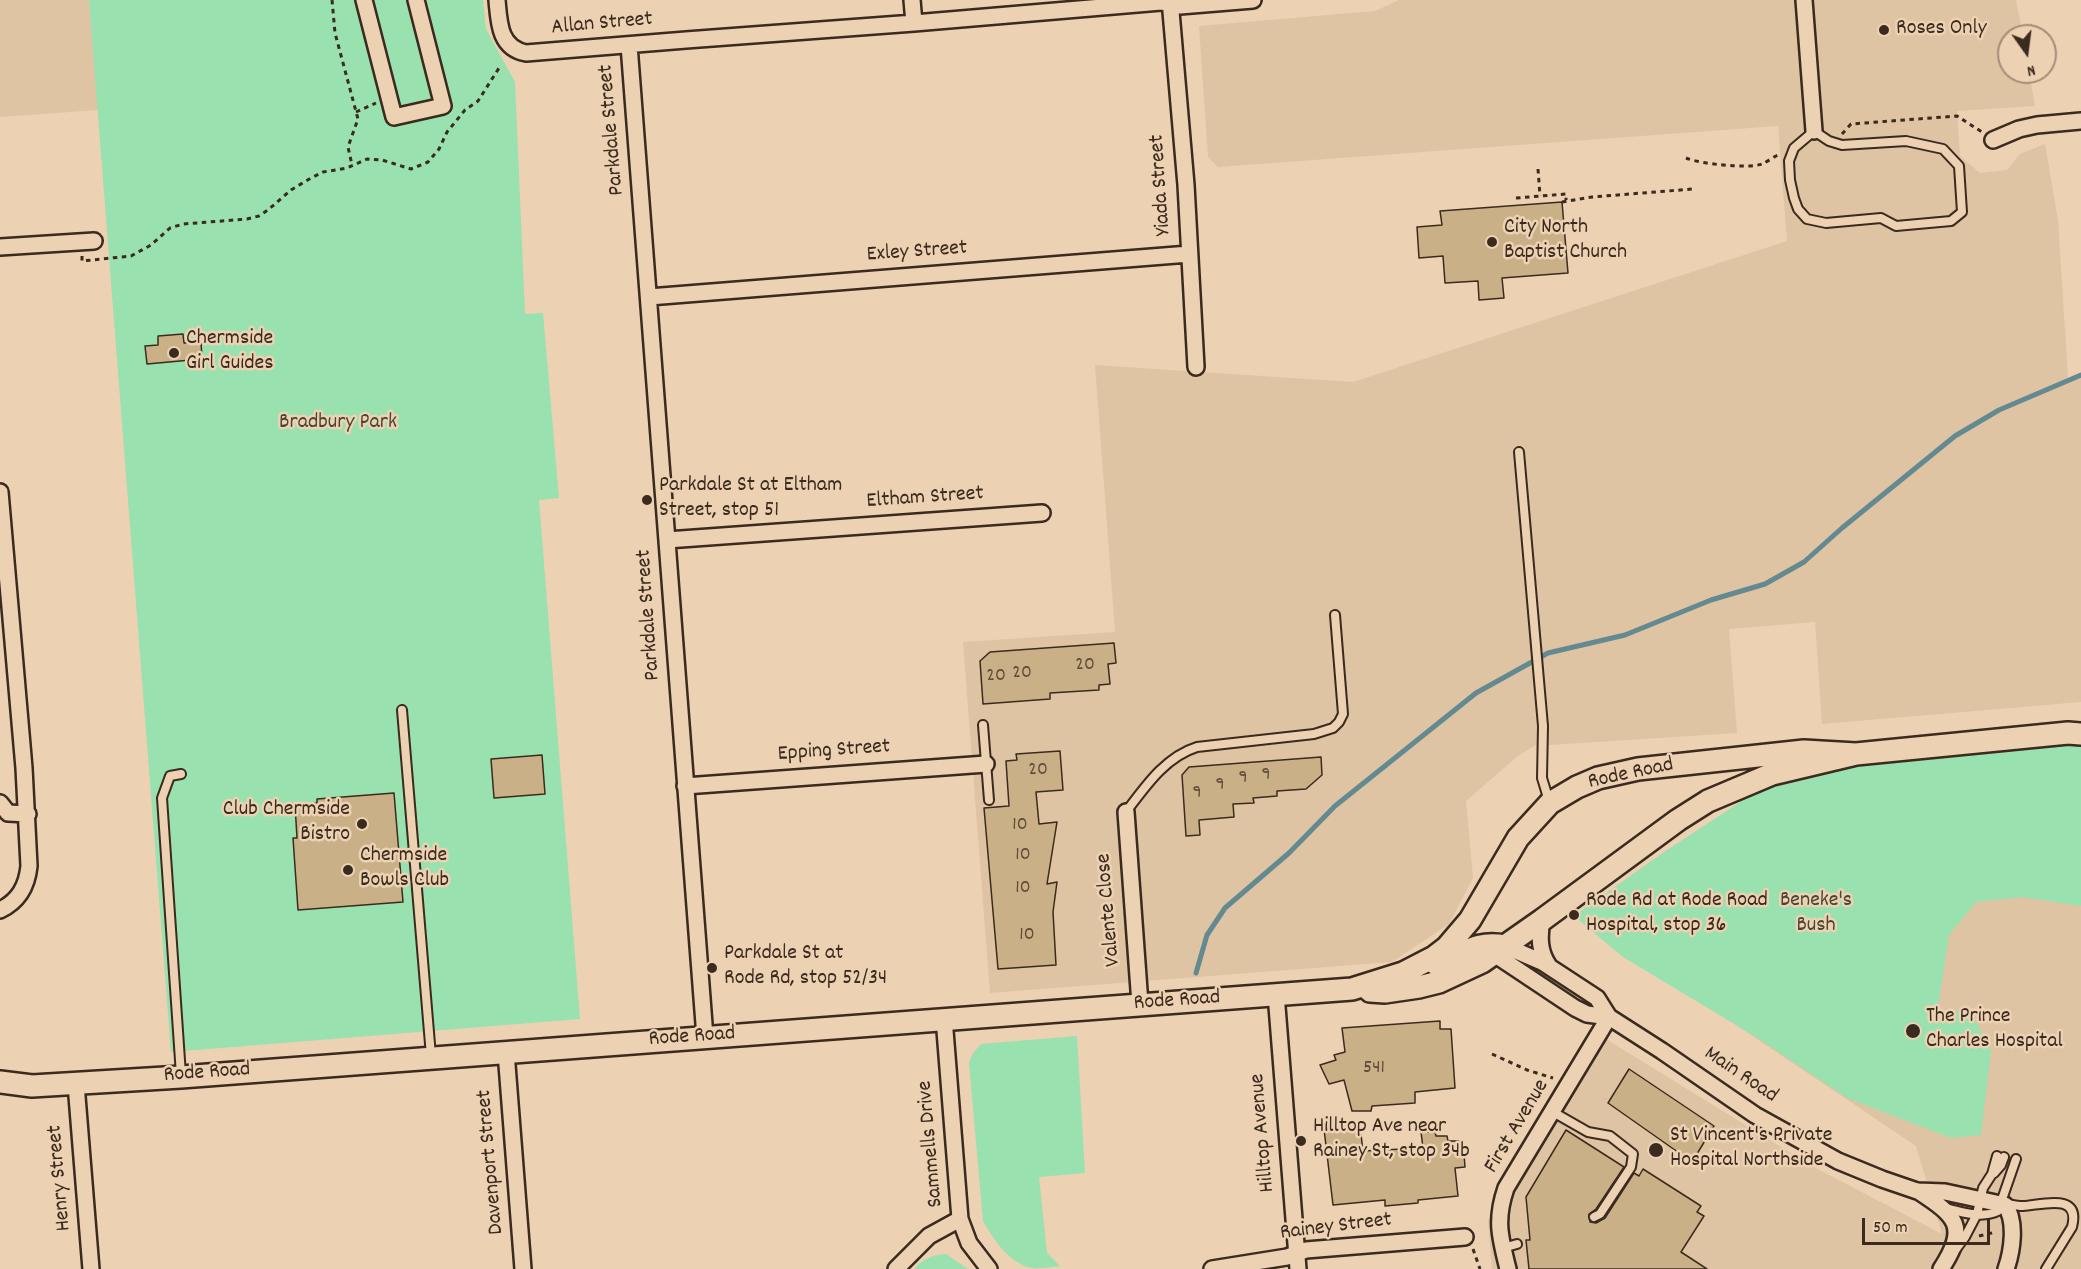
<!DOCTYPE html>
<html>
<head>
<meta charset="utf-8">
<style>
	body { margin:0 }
	#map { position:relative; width:2081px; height:1269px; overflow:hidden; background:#ecd1b3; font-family:Dekko,sans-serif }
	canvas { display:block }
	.north { position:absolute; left:1997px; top:24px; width:60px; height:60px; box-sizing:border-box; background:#ecd1b3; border:2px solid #a58e77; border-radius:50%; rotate:166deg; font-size:16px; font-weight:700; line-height:24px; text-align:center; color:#3b2a1e }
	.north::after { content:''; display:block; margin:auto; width:21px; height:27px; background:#3b2a1e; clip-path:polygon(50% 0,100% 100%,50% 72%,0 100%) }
	.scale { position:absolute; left:1862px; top:1218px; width:128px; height:27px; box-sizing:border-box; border:3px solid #3b2a1e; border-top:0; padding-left:8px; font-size:18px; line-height:21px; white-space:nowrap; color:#3b2a1e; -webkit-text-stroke:4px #ecd1b3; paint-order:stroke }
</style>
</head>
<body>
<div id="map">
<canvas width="2081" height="1269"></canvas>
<div class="north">N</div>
<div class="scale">50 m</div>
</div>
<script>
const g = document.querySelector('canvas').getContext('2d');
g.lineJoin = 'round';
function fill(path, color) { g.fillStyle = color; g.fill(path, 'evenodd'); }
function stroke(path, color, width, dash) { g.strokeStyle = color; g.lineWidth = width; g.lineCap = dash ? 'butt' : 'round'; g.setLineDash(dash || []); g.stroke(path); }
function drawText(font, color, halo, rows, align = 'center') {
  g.font = font + ' Dekko,sans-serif'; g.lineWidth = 5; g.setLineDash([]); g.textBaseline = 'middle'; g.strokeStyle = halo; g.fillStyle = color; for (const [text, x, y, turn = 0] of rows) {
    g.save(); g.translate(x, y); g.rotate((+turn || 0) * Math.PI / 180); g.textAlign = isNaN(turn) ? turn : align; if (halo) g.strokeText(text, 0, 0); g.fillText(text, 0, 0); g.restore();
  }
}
const built = new Path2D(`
	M0 0H89L99 110 0 117Z
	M1399 0H2016L2023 36H2009V72H2029L2035 106 1957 111 1960 156 1980 173 2007 170 2020 154 2045 144 2058 220 2068 378H2081V702L1822 724 1815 622 1729 629 1737 733 1534 746 1518 756 1466 801 1473 878 1449 924 1392 962 990 993 963 642 1115 632 1095 365 1353 382 1787 241 1778 126 1218 167 1208 157 1199 26 1375 11Z
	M2081 744V1269H1492L1488 1220 1593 1031 1812 1166 1942 1234 1916 1146 1574 916 1667 850Z`);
const green = new Path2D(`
	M89 0H483L486 29 515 82 525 314 543 313 559 498 539 500 580 1019 171 1052Z
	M2081 744V906L2022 897 1976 902 1949 935 1937 1013 1970 1010 1991 1051 1981 1135 1951 1138 1847 1098 1756 1037 1623 957 1574 916 1667 850 1757 791 1885 759Z
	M1077 1036 1085 1173 1039 1177 1047 1253 1060 1266C1051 1267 1039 1269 1031 1268 1008 1262 994 1240 983 1221L969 1063 973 1053 981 1044Z
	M946 1254 968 1269H914C924 1259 931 1255 946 1254Z`);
const stream = new Path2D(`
	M1196 973 1207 935 1225 908 1289 853 1335 806 1476 693 1548 653 1625 635 1711 600 1765 584 1804 562 1842 528 1955 436 1999 410 2081 375`);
const building = new Path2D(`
	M1562 202 1568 273 1502 278 1504 298 1479 300 1478 281 1445 283 1443 256 1419 258 1417 227 1442 225 1440 211Z
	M183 334 184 343 201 342 202 359 147 364 145 346 158 345V336Z
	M1114 643 1116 663 1108 664 1110 684 1099 685V690L1050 693V699L983 704 980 661 990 652Z
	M1060 751 1063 790 1036 792 1039 824 1057 822 1047 884 1057 882 1053 912 1056 965 998 969 984 808 1009 806 1006 761 1017 760 1016 754Z
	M542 755 545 794 494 798 491 759Z
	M1321 757 1322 775 1306 789 1277 791V796L1253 798 1254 803 1233 804 1234 817 1199 820 1200 835 1186 836 1182 775 1189 767Z
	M394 793 403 902 298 910 293 838H297L295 805 317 803V799Z
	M1440 1021V1029H1451L1455 1088 1415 1092V1103L1372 1106 1371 1111H1352L1344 1080 1329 1084 1320 1065 1336 1060 1334 1055 1345 1052 1342 1028Z
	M1629 1069 1714 1126 1692 1162 1608 1103Z
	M1360 1126 1363 1151 1423 1148 1421 1132H1435L1436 1136H1447L1448 1141H1463L1465 1167 1455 1168 1458 1196 1418 1200V1203L1385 1206V1200L1333 1205 1324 1129Z
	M1566 1130 1624 1167 1596 1209 1589 1214 1590 1222 1596 1223 1605 1218 1634 1173 1639 1176 1643 1169 1701 1206 1697 1212 1704 1216 1681 1252 1707 1269H1529L1526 1240H1530L1526 1197Z`);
const path = new Path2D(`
	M332 0 335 33 358 119 348 147 352 165
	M356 112 376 103
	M1842 134 1851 124 1957 116 1982 132
	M1686 158C1700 164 1748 169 1762 164 1767 162 1773 157 1778 155
	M1538 169 1540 196
	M1516 198 1566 194V200
	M1562 202 1592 197 1693 189
	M82 256V261L131 256 151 245 170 228 183 224 247 219 259 216 268 210 291 190 311 178 323 172 347 168 367 159 382 160 411 169 428 162 439 149 447 132 465 110 478 101 499 68
	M1492 1054 1527 1070 1553 1078
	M1979 1236 1996 1232
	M1473 1249 1480 1269`);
const service = new Path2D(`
	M1814 131 1829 141 1842 145 1906 141 1943 149 1959 166 1962 212 1951 221 1896 226 1881 218 1826 223 1807 219 1798 209 1794 198 1790 180 1789 161 1794 148Z
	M1519 452 1543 726 1542 778 1549 801
	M402 710 431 1056
	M983 725 989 800
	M1126 812C1145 787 1165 757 1197 747L1314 734 1333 728 1339 722 1343 714 1335 615
	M181 1075 162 798 170 776 181 774
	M1553 1112 1588 1132 1610 1136 1633 1154 1631 1167 1600 1214 1594 1217
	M1994 1173 2001 1165 2004 1157
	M2003 1203C2010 1204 2016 1206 2023 1206 2042 1205 2081 1192 2072 1227L2046 1269
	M1945 1208C1961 1212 1982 1219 1998 1211L2016 1159
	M1503 1248 1517 1244
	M1956 1249 1965 1237 1977 1214 1983 1188 1992 1174 1997 1156`);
const minor = new Path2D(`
	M364 0 394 117 443 106 416 0
	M497 0C499 22 499 48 526 53L686 40 914 23 1161 2 1180 6 1253 0
	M912 0 914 23
	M1170 0 1186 185 1196 367
	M1804 0 1814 131
	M629 45 705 1037
	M1993 140 2019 129 2037 125 2081 121
	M0 247 94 241
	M649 297 1189 254
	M0 492 24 768 29 866C27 886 19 901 0 910
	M667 540 1042 513
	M685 786 986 764
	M0 803 8 813 28 814
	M1126 812 1140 1004
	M1542 920C1539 937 1539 952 1549 966
	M1505 946 1542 962 1597 998 1609 1017
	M1494 954 1575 1008 1587 1014 1609 1017 1662 1051 1755 1115 1838 1161 1882 1179 1917 1191 1945 1192 2005 1205C2017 1221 2012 1252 2006 1269
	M1276 994 1298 1269
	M944 1018 960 1219 969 1243 989 1269
	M506 1052 523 1269
	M76 1084 91 1269
	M1918 1191C1956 1216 1969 1226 1941 1269
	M896 1269 929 1236 960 1219
	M1212 1269 1287 1257 1306 1250 1465 1237
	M1508 1269C1500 1237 1495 1220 1506 1188L1609 1017`);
const secondary = new Path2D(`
	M1436 964C1464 956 1473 940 1505 946
	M1370 991 1385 992 1419 987 1439 982 1482 962 1542 920 1678 820 1708 801 1772 774 1856 754 2068 733 2081 734
	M0 1082 32 1086 181 1077 1352 989 1403 973 1434 957 1447 947 1470 920 1518 838 1550 803 1577 787 1598 778 1638 769 1804 751 1856 754`);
const markers = [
	[1884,30,6,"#3b2a1e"],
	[1492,242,6,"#3b2a1e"],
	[174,353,6,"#3b2a1e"],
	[647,500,6,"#3b2a1e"],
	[362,824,6,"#3b2a1e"],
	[348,870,6,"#3b2a1e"],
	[1574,915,6,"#3b2a1e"],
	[712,968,6,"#3b2a1e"],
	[1913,1031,8,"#3b2a1e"],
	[1301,1141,6,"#3b2a1e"],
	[1656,1150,8,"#3b2a1e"]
];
const numberNames = [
	["20",1085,666],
	["20",1022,674],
	["20",996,677],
	["20",1038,771],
	["9",1266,776],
	["9",1243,779],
	["9",1220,786],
	["9",1197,794],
	["10",1020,826],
	["10",1023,856],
	["10",1023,889],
	["10",1027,936],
	["541",1374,1069]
];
const streetNames = [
	["Allan Street",602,25,-5],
	["Parkdale Street",613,130,-95],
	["Yiada Street",1162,185,-94],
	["Exley Street",917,253,-4],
	["Eltham Street",925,499,-4],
	["Parkdale Street",650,615,-94],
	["Epping Street",834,752,-4],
	["Rode Road",1631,775,-12],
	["Valente Close",1110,910,-95],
	["Rode Road",1177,1002,-4],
	["Rode Road",692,1038,-4],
	["Rode Road",207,1074,-4],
	["Main Road",1740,1076,34],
	["First Avenue",1518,1127,-59],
	["Hilltop Avenue",1264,1133,-95],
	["Sammells Drive",932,1144,-95],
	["Davenport Street",492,1162,-95],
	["Henry Street",61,1178,-95],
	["Rainey Street",1336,1228,-7]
];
const poiNames = [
	["Roses Only",1896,30],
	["City North",1504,229],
	["Baptist Church",1504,254],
	["Chermside",186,340],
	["Girl Guides",186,365],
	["Parkdale St at Eltham",659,487],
	["Street, stop 51",659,512],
	["Club Chermside",350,811,"right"],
	["Bistro",350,836,"right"],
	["Chermside",360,857],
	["Bowls Club",360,882],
	["Rode Rd at Rode Road",1586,902],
	["Hospital, stop 36",1586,927],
	["Parkdale St at",724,955],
	["Rode Rd, stop 52/34",724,980],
	["The Prince",1926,1018],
	["Charles Hospital",1926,1043],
	["Hilltop Ave near",1313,1128],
	["Rainey St, stop 34b",1313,1153],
	["St Vincent's Private",1670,1137],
	["Hospital Northside",1670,1162]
];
const parkNames = [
	["Bradbury Park",338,424],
	["Beneke's",1816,902],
	["Bush",1816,927]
];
fill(built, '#dfc4a3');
fill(green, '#99e1af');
stroke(stream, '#638991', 5);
fill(building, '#c9b086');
stroke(building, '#3b2a1e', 1.5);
stroke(service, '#3b2a1e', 12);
stroke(minor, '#3b2a1e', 20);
stroke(secondary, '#3b2a1e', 26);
stroke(path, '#3b2a1e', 3, [4.5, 4.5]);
stroke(service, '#ecd1b3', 8);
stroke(minor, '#ecd1b3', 15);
stroke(secondary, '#ecd1b3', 21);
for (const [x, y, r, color] of markers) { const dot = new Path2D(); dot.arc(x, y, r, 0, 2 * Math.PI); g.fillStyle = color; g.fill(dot); stroke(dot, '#ecd1b3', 2); }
drawText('20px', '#5e4c38', null, numberNames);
drawText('22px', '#3b2a1e', '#ecd1b3', streetNames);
drawText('22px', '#3b2a1e', '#ecd1b3', poiNames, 'left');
drawText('22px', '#494534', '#ecd1b3', parkNames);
</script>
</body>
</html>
